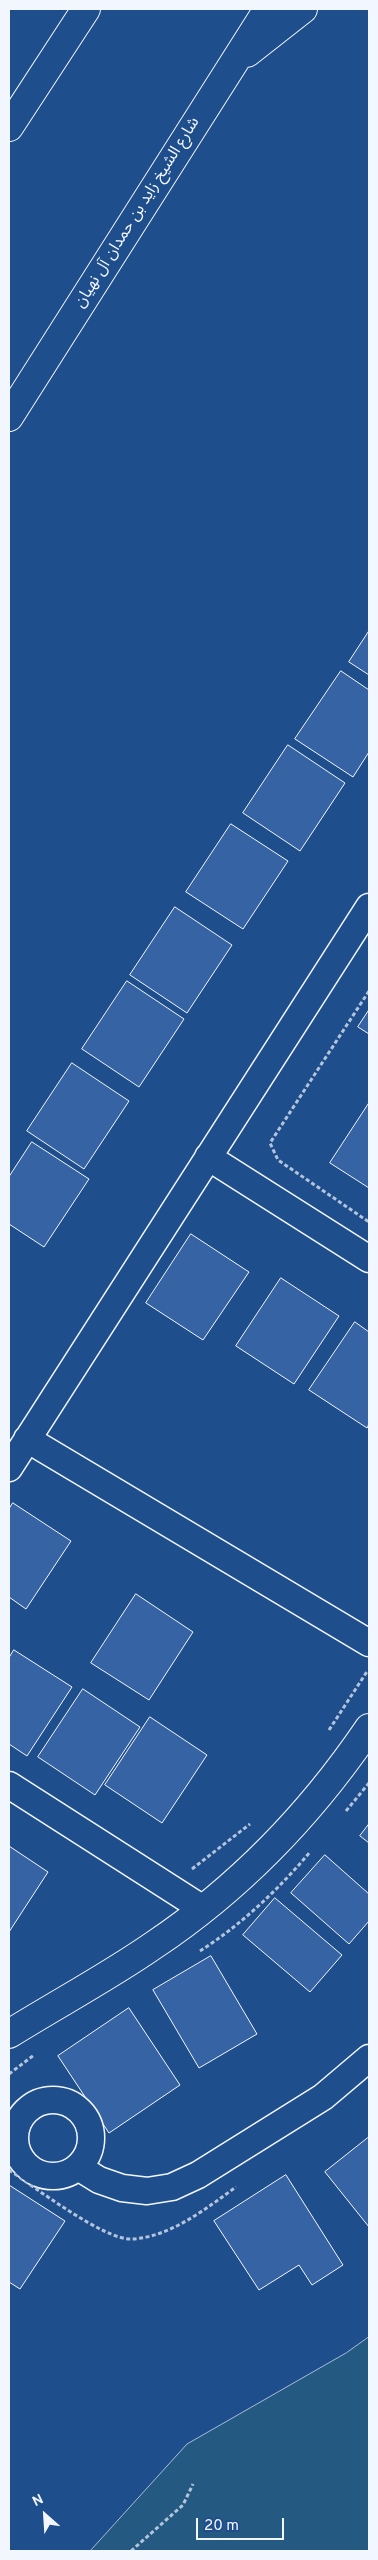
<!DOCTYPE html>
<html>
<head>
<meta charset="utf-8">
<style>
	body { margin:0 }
	#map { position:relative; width:378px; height:2560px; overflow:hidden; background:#1f4e8c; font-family:Overpass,sans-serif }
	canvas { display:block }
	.frame { position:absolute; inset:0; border:10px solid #f2f6ff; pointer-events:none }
	.north { position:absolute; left:20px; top:2490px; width:50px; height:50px; -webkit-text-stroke:4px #1f4e8c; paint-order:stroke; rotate:334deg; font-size:14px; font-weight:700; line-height:20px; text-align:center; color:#f2f6ff }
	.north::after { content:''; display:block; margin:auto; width:18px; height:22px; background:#f2f6ff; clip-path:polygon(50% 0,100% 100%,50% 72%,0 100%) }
	.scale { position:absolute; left:196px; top:2518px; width:88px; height:22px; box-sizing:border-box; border:2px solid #f2f6ff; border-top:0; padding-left:6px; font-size:15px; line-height:18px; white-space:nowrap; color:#f2f6ff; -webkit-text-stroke:4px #1f4e8c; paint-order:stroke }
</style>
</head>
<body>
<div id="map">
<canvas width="378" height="2560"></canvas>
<div class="frame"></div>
<div class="north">N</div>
<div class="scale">20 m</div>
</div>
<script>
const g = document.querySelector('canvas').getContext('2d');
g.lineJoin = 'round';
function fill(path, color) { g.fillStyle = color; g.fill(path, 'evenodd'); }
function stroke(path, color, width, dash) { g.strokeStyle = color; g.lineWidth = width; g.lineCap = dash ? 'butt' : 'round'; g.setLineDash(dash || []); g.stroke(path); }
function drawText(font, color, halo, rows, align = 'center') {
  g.font = font + ' Overpass,"Noto Sans Arabic",sans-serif'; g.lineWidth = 4; g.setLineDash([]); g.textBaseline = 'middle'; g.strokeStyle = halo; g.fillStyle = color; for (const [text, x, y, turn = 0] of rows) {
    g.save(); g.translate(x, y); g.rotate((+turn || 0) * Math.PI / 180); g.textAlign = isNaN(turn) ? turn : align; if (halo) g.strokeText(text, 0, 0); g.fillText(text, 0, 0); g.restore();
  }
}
const green = new Path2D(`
	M369 2337V2551H90L187 2444 346 2353Z`);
const building = new Path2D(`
	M369 631V675L349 662Z
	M341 671 369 690V752L353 777 295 739Z
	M288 745 345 783 300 851 243 813Z
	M231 824 288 861 243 929 186 892Z
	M175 907 232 945 187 1013 130 975Z
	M127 981 184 1019 139 1087 82 1049Z
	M369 1010V1034L358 1027Z
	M72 1063 129 1101 84 1169 27 1131Z
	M369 1103V1188L330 1163Z
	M32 1142 89 1179 44 1247 9 1224V1177Z
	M191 1234 249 1272 203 1340 146 1303Z
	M281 1278 339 1316 294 1384 236 1346Z
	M355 1322 369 1332V1424L367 1428 309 1390Z
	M13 1503 71 1541 26 1609 9 1597V1509Z
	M136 1594 193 1632 149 1700 91 1663Z
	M14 1650 72 1687 27 1756 9 1744V1658Z
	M83 1689 140 1727 95 1795 38 1757Z
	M150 1717 207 1755 162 1823 105 1785Z
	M369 1824V1843L360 1836Z
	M9 1846 48 1872 9 1932Z
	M325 1855 369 1894V1921L349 1944 291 1893Z
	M275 1898 342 1955 310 1992 243 1935Z
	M211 1956 257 2034 199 2068 153 1990Z
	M129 2008 180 2085 109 2133 58 2056Z
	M369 2137V2227L325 2172Z
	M286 2175 343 2265 312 2285 299 2265 259 2290 214 2221Z
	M9 2185 65 2221 20 2289 9 2282Z`);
const path = new Path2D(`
	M369 991 270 1143 278 1160 369 1222
	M329 1730 368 1670
	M346 1811 369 1783
	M192 1869 250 1824
	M200 1951C241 1925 279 1889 310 1852
	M9 2074 34 2055
	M9 2170C33 2186 104 2240 131 2239 169 2238 207 2208 236 2187
	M131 2551 183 2505 193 2484`);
const minor = new Path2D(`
	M208 1157 369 1259
	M27 1439 369 1643
	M9 1468 369 907
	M9 1785 203 1909
	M15 2138a38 38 0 1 1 76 0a38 38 0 1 1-76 0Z
	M78 2167 99 2180 122 2188 147 2191 172 2187 198 2175 323 2097 369 2058`);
const tertiary = new Path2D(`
	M9 2034C57 2004 108 1977 154 1945 239 1888 312 1812 369 1728`);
const primary = new Path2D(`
	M247 53 303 9
	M9 127 86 9
	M9 417 268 9`);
const streetNames = [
	["شارع الشيخ زايد بن حمدان آل نهيان",138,213,-58]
];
fill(green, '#245a82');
stroke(green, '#a8bbd7', 1);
fill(building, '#3563a3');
stroke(building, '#f2f6ff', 1);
stroke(minor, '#f2f6ff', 29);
stroke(tertiary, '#f2f6ff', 30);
stroke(primary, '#f2f6ff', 30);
stroke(path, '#b3c4dc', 3, [4, 2.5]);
stroke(minor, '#1f4e8c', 26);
stroke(tertiary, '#1f4e8c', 28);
stroke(primary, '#1f4e8c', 28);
drawText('16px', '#f2f6ff', '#1f4e8c', streetNames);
</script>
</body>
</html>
